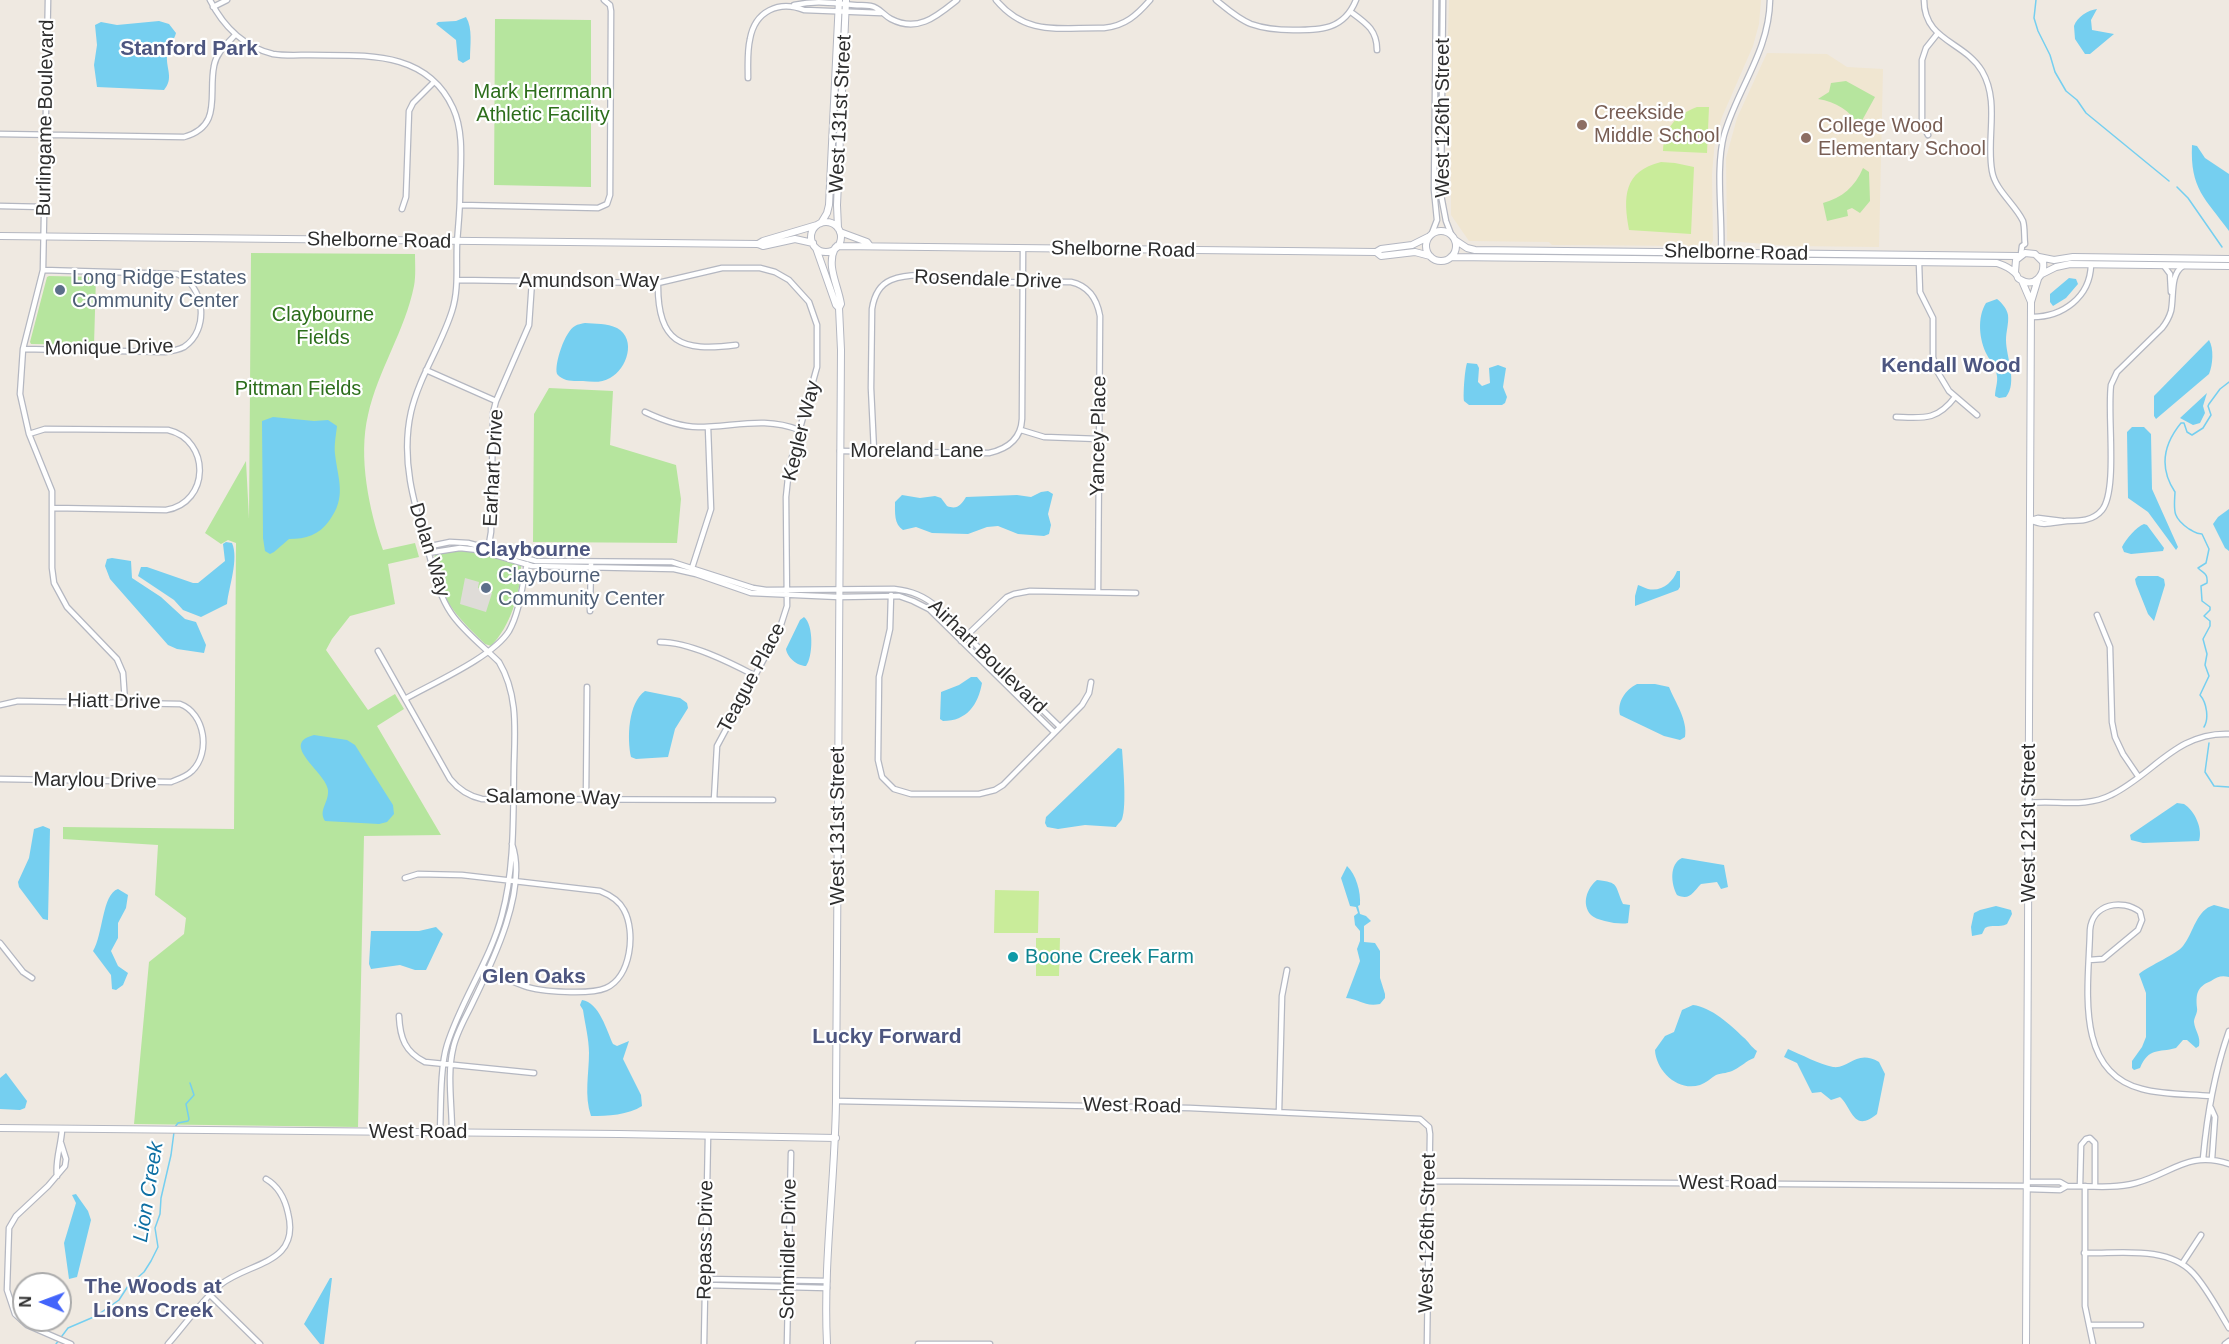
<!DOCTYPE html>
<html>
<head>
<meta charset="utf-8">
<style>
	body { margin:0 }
	#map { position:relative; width:2229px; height:1344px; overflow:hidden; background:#efe9e1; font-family:Arial,sans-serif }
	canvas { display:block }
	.north { position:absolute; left:12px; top:1272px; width:60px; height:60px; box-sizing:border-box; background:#fff; border:2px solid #ababab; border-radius:50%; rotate:271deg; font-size:16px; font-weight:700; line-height:24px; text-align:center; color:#2e2e2e }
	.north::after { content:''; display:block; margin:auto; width:21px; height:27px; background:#4264fb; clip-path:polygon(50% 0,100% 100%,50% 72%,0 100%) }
</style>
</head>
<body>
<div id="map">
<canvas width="2229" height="1344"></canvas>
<div class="north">N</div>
</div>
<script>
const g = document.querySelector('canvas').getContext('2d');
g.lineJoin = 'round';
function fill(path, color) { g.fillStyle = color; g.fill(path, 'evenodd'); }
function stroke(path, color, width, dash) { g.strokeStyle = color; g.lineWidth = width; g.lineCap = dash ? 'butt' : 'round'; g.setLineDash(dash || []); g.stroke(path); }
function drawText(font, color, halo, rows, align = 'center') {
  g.font = font + ' Arial,sans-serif'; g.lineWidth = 4.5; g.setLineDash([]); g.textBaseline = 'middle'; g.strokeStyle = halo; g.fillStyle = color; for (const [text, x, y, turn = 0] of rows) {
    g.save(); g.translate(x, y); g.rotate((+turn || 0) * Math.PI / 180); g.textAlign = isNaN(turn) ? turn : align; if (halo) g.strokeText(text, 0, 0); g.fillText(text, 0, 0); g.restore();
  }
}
const education = new Path2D(`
	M1449 0H1761L1759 24 1753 46 1722 117 1715 140 1712 174 1713 241 1711 244 1696 246 1552 245 1549 242 1469 241 1451 215V134L1445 133Z
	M1767 53 1827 54 1847 67 1883 69 1879 247 1790 246 1727 241 1726 158 1737 118Z`);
const green = new Path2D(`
	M495 19 591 20V187L494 185Z
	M1846 81 1875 97 1859 126C1850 110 1836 102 1818 99L1829 92 1831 83Z
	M1863 168 1869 172 1870 201 1860 213 1852 208 1847 210 1848 216 1827 221 1823 203C1842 198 1855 187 1863 168Z
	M251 253 415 254C415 264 416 276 414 286 405 331 378 370 368 415 358 457 369 510 383 550L415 543 419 557 388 564 395 604 350 616 332 639 326 650 368 710 395 694 404 709 377 726 441 835 364 836 358 1127 134 1124 149 962 184 934 186 918 155 895 158 845 63 839V827L234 829 236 543 228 540 221 544 205 533 246 461 249 519Z
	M49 276 96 277 94 345 31 344 30 342 47 277Z
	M549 388 613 391 610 445 676 465 681 499 677 543 533 542 534 414Z
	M463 550 478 552 521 566C521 592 510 627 491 646L485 644C464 623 446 607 437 578 435 570 432 562 435 555Z`);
const pitch = new Path2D(`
	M1697 107H1709L1707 153 1663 151C1664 128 1676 115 1697 107Z
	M1661 162 1675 163 1694 167 1691 234 1629 230C1623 198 1623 171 1661 162Z
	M995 890 1039 891 1038 933H994Z
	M1036 938H1060L1059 976H1036Z`);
const plaza = new Path2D(`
	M465 578 479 582 478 588 492 593 486 612 460 604Z`);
const water = new Path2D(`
	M2097 9 2091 20 2092 30 2114 34 2090 54H2085L2075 39 2074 26C2077 17 2088 10 2097 9Z
	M466 17C473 28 470 46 470 59L463 63 458 60 456 40 436 24 438 22 456 21Z
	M159 21 169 24 176 33C174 41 167 48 167 56 166 69 174 78 164 90L97 87 94 65 97 45 95 25 101 22 117 25Z
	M2192 145 2197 146 2205 158 2229 174V231C2205 198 2190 189 2192 145Z
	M2069 278 2076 279 2078 284 2066 298 2053 306 2050 302V294Z
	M1997 299C2002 303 2007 309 2008 315 2009 323 2006 332 2006 340 2006 357 2018 382 2006 397L1999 398 1995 396C1995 390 1998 382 1997 376 1996 369 1990 361 1987 355 1979 340 1977 317 1986 303Z
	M585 323C595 324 607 323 617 328 637 339 627 369 610 378 602 383 592 382 583 381 573 381 564 382 557 374 554 364 565 331 575 326 578 324 581 324 585 323Z
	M2209 340C2214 348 2213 365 2209 374L2156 419 2154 416V396Z
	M1467 363 1477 364 1479 368 1478 382 1482 386 1490 383 1489 368 1498 365 1506 368 1503 387 1507 397 1505 403 1502 405H1469L1464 401C1463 393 1465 368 1467 363Z
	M2207 393 2203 406 2205 413 2200 423 2193 425 2180 418Z
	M273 417 314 421 328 420 337 426C336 435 334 445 335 454 338 480 347 497 329 521 319 535 306 539 289 539L274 552 270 554 265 551 263 538 262 421Z
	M2132 427H2144L2151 434 2152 489 2178 547 2176 550 2148 512 2128 498 2127 432Z
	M1048 491 1053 494 1048 514 1051 525 1049 534 1044 536 1018 534 998 526 987 527 968 534 932 533 916 527 903 530C894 524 895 513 895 502L902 495 920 498 935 496 941 498 947 506C957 510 961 505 966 497L1017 495 1031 497 1041 492Z
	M2229 509V551L2225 548 2213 524 2218 517Z
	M2144 524 2147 525 2164 548 2163 551 2131 554 2124 552 2122 547C2126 539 2136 527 2144 524Z
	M226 542 232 543C239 559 229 586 227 604L201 617 183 610 174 600 138 576 141 567H147L193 583H198L225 561 223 544Z
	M112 558 131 561 132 578 161 597 185 619 196 622 206 645 204 653 177 649 168 645 110 579 105 566 107 559Z
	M1677 571H1680V587L1678 590 1635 606V596L1638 585C1642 586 1644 588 1648 589 1662 592 1673 582 1677 571Z
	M2138 576H2158L2164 579 2165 585 2154 621 2148 614 2136 584 2135 579Z
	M804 617C814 625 813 657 806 666 797 666 787 657 786 649L800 620Z
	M971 677H977L982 683C978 705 967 721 943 721L940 719 941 692 959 685Z
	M1637 684H1655L1669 687C1675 702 1688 720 1685 737L1680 740 1664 736 1620 715C1617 702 1625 690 1637 684Z
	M645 691 680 698 687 703 688 708 675 729 668 757 636 759 631 757C627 738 628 703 645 691Z
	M314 735 347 740 355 745 393 805 394 814 387 822 379 824 325 821C318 810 329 803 328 790 327 773 278 744 314 735Z
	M1118 748 1122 749C1123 765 1127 806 1122 819 1122 820 1117 825 1116 827L1085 825 1058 829 1047 827 1045 823 1046 817Z
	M2177 803 2184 804C2195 811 2203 829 2199 841L2143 843 2131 840 2130 835Z
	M43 826 50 829 48 920 43 919 19 887 18 882 29 858 34 829Z
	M1682 858 1724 865 1728 887 1721 889 1717 882 1701 884C1693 892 1690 901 1677 895 1671 884 1669 864 1682 858Z
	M1347 866C1356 874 1361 892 1360 905L1358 906 1360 914 1366 916 1371 921 1364 926V942L1375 943 1380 951V978L1385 994V998L1380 1004C1364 1007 1360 999 1346 998L1360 961 1357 949 1360 941V931L1355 925 1354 916 1358 913 1356 907 1350 906 1341 878Z
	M1597 880C1620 883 1614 884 1623 904L1630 905 1628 923C1620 925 1597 921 1591 915 1581 904 1587 888 1597 880Z
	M118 889 128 895 126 908 118 923V938L111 951 118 966 128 973 123 985 116 990 112 989 111 975 93 951C103 935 102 894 118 889Z
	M2214 905 2229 909V977C2221 975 2217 977 2211 981 2196 987 2196 995 2197 1008 2198 1013 2194 1017 2194 1022 2195 1031 2201 1036 2199 1046L2196 1048 2187 1040H2183L2176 1048C2158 1053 2149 1047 2140 1068L2134 1070 2132 1068V1061L2142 1047 2146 1037V993L2139 974C2150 965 2177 954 2183 946 2194 932 2196 910 2214 905Z
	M1996 906 2011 910 2012 914 2007 924C1999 928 1992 924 1985 928L1982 934 1972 936 1971 927 1974 913 1980 910Z
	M436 927 443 934 426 970H415L400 965 371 969 369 964 371 931H419Z
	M582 1000C599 1002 607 1031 613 1044L617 1046 629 1041 623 1059 641 1095 642 1106C629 1115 607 1116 591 1116 584 1096 589 1073 589 1053 589 1039 585 1024 583 1010L580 1005Z
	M1693 1005C1711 1007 1731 1025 1743 1037 1749 1042 1751 1047 1757 1051L1754 1058C1746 1061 1742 1066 1734 1070 1729 1073 1722 1073 1716 1075 1711 1078 1706 1083 1700 1085 1678 1092 1656 1071 1655 1050L1665 1036 1674 1032 1682 1010Z
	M1788 1049C1800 1054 1821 1065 1833 1067 1850 1069 1856 1049 1879 1062L1885 1074 1877 1114C1853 1134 1852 1107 1840 1097L1831 1100 1821 1092 1812 1093 1797 1063 1784 1057Z
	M6 1073 27 1101 25 1108 20 1110 0 1109V1078Z
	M76 1194 88 1211 91 1220 77 1277 69 1279 64 1243 76 1203 72 1195Z
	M330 1278H332L324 1344H320L304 1324Z`);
const stream = new Path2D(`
	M2036 0 2034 18 2038 31 2050 55 2055 72 2066 91 2077 100 2086 113 2169 181
	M2177 187 2188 198 2222 247
	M2204 727C2209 719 2207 703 2200 695L2209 676 2205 665 2207 654 2203 639 2210 626V621L2204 616 2210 610V607L2202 601 2201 586 2207 583C2208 573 2204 574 2198 568L2206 563 2209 549 2202 534C2195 534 2195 532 2189 529 2172 517 2174 511 2175 492 2159 468 2163 445 2181 423H2184L2187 432 2192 435 2203 428 2211 415 2208 406 2209 404 2220 389 2229 382
	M2209 743 2205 772 2214 786 2229 787
	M175 1127 178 1123 188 1121 189 1119 186 1104 194 1095 190 1083
	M56 1344 68 1328 96 1316 119 1300 128 1286 144 1272 151 1261 158 1247 155 1228 160 1214 161 1198 171 1155 174 1132`);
const minor = new Path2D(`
	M48 0 43 270 23 349 20 394 29 434 52 491V568L54 583 67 607 117 659 123 673 125 702
	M210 0C223 26 244 47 273 54 285 56 298 55 310 55 363 56 426 49 453 108 465 134 460 166 460 194 460 211 458 227 457 244 456 267 459 289 452 311 441 346 419 377 411 412 400 461 415 507 429 554 435 576 439 595 451 613 463 631 484 647 499 662 518 694 515 729 514 764 513 813 515 867 502 915 490 961 461 1000 447 1045 440 1067 441 1108 440 1132
	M996 0C1027 37 1060 27 1104 28 1125 26 1137 15 1150 0
	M1216 0C1227 9 1238 19 1251 24 1265 29 1279 30 1293 30 1321 30 1344 30 1356 0
	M1443 0 1441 195 1446 221 1451 234
	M1924 0C1924 41 1964 41 1982 71 2000 102 1986 138 1992 171 1995 190 2015 204 2023 221 2025 228 2024 237 2025 244L2022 246 2021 254
	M794 5C818 0 830 3 854 5 861 6 870 4 876 8 882 11 885 16 891 19 918 33 937 16 957 0
	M213 7 227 0
	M1351 12C1366 23 1377 30 1377 50
	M748 78C748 65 747 52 750 39 755 11 779 0 804 10L881 13
	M0 134 184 137C223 126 208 94 214 66 216 53 227 44 235 35
	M1928 135 1922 124V60L1926 48 1938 33
	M460 205 598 208 607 204 610 195 611 11 610 5 604 0
	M0 206 45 207
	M402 209 406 197 409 111 413 103 434 82
	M1432 233 1437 220 1434 190 1436 0
	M1721 255C1723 218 1715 170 1724 135 1738 87 1769 52 1770 0
	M1919 263 1920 292 1933 318V357L1937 371 1949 391 1977 415
	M2164 266 2170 274 2171 292
	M457 280 658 283 722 268H760L775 272 789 280 809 302 817 325V367L789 468 786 497 787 606 779 631 717 746 714 800
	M658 283C657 343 681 352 736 345
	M2032 317C2063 317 2090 297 2091 265
	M23 349 165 352C172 351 178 350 184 347 210 330 205 285 177 274L43 270
	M426 370 496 401
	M645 412C662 420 680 427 698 427 733 427 765 416 799 430
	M1896 417C1923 418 1937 421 1955 397
	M1021 430 1044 437 1099 439
	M29 434 45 429 168 430C211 440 210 503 166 510L53 508
	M840 451 989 453C1007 449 1021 439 1022 419L1023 249
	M874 451 871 388 872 309C874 296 879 285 891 280 917 269 956 280 983 282 1013 283 1042 281 1071 282 1089 286 1097 299 1100 316L1098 592
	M2031 520C2043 527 2054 522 2067 521 2080 521 2093 521 2102 510 2118 490 2107 414 2111 385L2117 372 2162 328C2166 323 2169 318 2171 311 2174 297 2170 274 2183 266
	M2031 520 2038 518 2062 521
	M426 547 450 542 468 543 536 561 672 562 753 588 766 590 894 589C912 591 924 596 937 607L1060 727
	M488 550 491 532 493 413 496 401 529 325 532 281
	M428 553 460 548 478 550 532 566 674 569 696 574 751 593 839 597 899 596 913 601 929 609 1054 732
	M692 568 711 509 708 427
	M891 595 890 629 879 677 878 760 882 777 894 789 911 794H979L995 790 1003 785 1082 705 1089 693 1091 682
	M590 611 591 564
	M2097 615 2110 647 2112 722 2115 737 2123 754 2138 776
	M961 641 1007 597 1014 594 1030 591 1136 593
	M660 642C689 642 729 662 754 675
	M378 651 450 779C459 790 468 796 482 799L773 800
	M405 699C433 683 493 657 509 631 520 611 522 585 527 564
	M0 705 18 701 180 704C205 713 211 753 192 771 186 777 178 779 171 782L0 779
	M586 798 587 687
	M2028 803C2056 800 2086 808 2111 795 2154 774 2176 732 2229 734
	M405 878 418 874 462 875 600 891C610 895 619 900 624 910 636 932 631 977 606 988 590 995 541 992 524 986 510 981 496 974 483 967
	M0 943 23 972 32 978
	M2089 960 2103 959 2138 930 2142 920 2140 912C2122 898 2092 904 2090 930 2089 984 2073 1072 2142 1089 2164 1095 2189 1094 2211 1096
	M399 1016C400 1038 405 1052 425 1062L534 1073
	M836 1101 1190 1108 1420 1119 1429 1127 1430 1134 1427 1344
	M2211 1108 2215 1117 2212 1159
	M1279 1111 1282 996 1287 970
	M452 1132C452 1106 447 1074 453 1049 456 1033 466 1017 473 1002 493 961 528 889 512 844
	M61 1143 66 1159 65 1166 48 1186 16 1216 9 1228 7 1290 15 1314 27 1325 71 1344
	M2203 1159C2207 1115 2214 1073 2229 1031
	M57 1176C55 1160 61 1146 62 1130
	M1429 1181 2027 1186
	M2027 1182H2060L2067 1186
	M2080 1186 2081 1145 2086 1139 2090 1138 2095 1143V1186
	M2085 1186V1306L2093 1344
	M2027 1189 2060 1190 2067 1186C2089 1186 2114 1189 2136 1183 2171 1174 2189 1150 2229 1164
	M2084 1253C2118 1254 2167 1245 2193 1273 2207 1288 2218 1310 2229 1328
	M2182 1264 2201 1235
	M706 1279 827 1281
	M705 1285 827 1288
	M210 1295 260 1344
	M2089 1325H2141
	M168 1344C183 1327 204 1298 220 1285 248 1262 301 1265 288 1213 285 1199 278 1186 266 1179
	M704 1344 708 1136
	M787 1344 791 1153
	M918 1344H990
	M2225 1344 2229 1341`);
const tertiary = new Path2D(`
	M811 237a15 15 0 1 1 30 0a15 15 0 1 1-30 0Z
	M821 223 827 213 829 205 839 0
	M838 228 837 205 846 0
	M1426 246a15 15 0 1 1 30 0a15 15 0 1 1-30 0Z
	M840 232 867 242 870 246
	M0 236 758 244 763 246 795 239 813 243
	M1455 240 1467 248 1475 250 2018 256
	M758 244 763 241 817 225
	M837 246 1376 252 1381 249 1412 245 1428 237
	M816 248 836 305 839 308
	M1376 252 1381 256 1415 252 1430 256
	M1451 257 1997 263C2003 265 2010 268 2015 273 2020 278 2015 277 2021 280 2035 288 2045 274 2043 262L2035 254 2025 253 2016 260 2015 272
	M2039 257 2054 260 2073 257 2229 259
	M2042 274 2056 267 2070 264 2229 266
	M2022 281 2031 302
	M0 1128 619 1134 836 1138
	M827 1344C823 1263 835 1182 836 1101L841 350 839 308 841 304C838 285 826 266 835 248
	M2026 1344 2031 302 2038 279`);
const markers = [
	[1582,125,6,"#8d6e63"],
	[1806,138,6,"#8d6e63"],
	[60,290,6,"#5c6f8a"],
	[486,588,6,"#5c6f8a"],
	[1013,957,6,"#0f9aa8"]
];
const parkNames = [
	["Mark Herrmann",543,92],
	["Athletic Facility",543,115],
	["Claybourne",323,315],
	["Fields",323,338],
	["Pittman Fields",298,389]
];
const educationNames = [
	["Creekside",1594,113],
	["Middle School",1594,136],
	["College Wood",1818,126],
	["Elementary School",1818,149]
];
const streetNames = [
	["West 131st Street",841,114,-87],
	["Burlingame Boulevard",46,118,-89],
	["West 126th Street",1443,118,-90],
	["Shelborne Road",379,241,1],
	["Shelborne Road",1123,250,1],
	["Shelborne Road",1736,253,1],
	["Rosendale Drive",988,280,2],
	["Amundson Way",589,281],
	["Monique Drive",109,348,-1],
	["Kegler Way",802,431,-76],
	["Yancey Place",1099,436,-89],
	["Moreland Lane",917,451],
	["Earhart Drive",494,468,-87],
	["Dolan Way",429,550,73],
	["Airhart Boulevard",987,657,44],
	["Teague Place",752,678,-62],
	["Hiatt Drive",114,702,1],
	["Marylou Drive",95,781,1],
	["Salamone Way",553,798,1],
	["West 121st Street",2029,823,-90],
	["West 131st Street",838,826,-90],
	["West Road",1132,1106,1],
	["West Road",418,1132],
	["West Road",1728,1183],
	["West 126th Street",1428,1233,-89],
	["Repass Drive",706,1240,-89],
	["Schmidler Drive",789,1249,-89]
];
const serviceNames = [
	["Long Ridge Estates",72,278],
	["Community Center",72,301],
	["Claybourne",498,576],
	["Community Center",498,599]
];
const cultureNames = [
	["Boone Creek Farm",1025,957]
];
const neighbourhoodNames = [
	["Stanford Park",189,49],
	["Kendall Wood",1951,366],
	["Claybourne",533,550],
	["Glen Oaks",534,977],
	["Lucky Forward",887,1037],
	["The Woods at",153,1287],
	["Lions Creek",153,1311]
];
const waterNames = [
	["Lion Creek",149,1192,-81]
];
fill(education, '#f0e6d1');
fill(green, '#b6e59e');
fill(pitch, '#c9ec9a');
fill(plaza, '#dfdcd8');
fill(water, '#75cff0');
stroke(stream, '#75cff0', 1.5);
stroke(minor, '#b4b7c1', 7);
stroke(tertiary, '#b4b7c1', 8);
stroke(minor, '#fff', 4.5);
stroke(tertiary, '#fff', 6);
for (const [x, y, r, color] of markers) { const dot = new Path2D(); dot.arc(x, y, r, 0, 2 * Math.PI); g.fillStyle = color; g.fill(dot); stroke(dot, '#fff', 2); }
drawText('20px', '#2c6e1b', '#fff', parkNames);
drawText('20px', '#785e54', '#fff', educationNames, 'left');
drawText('20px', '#2e2e2e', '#fff', streetNames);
drawText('20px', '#4e5e75', '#fff', serviceNames, 'left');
drawText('20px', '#0d838f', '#fff', cultureNames, 'left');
drawText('bold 21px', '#4d5680', '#fff', neighbourhoodNames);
drawText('italic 21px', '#0d6fa3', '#fff', waterNames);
</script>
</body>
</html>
